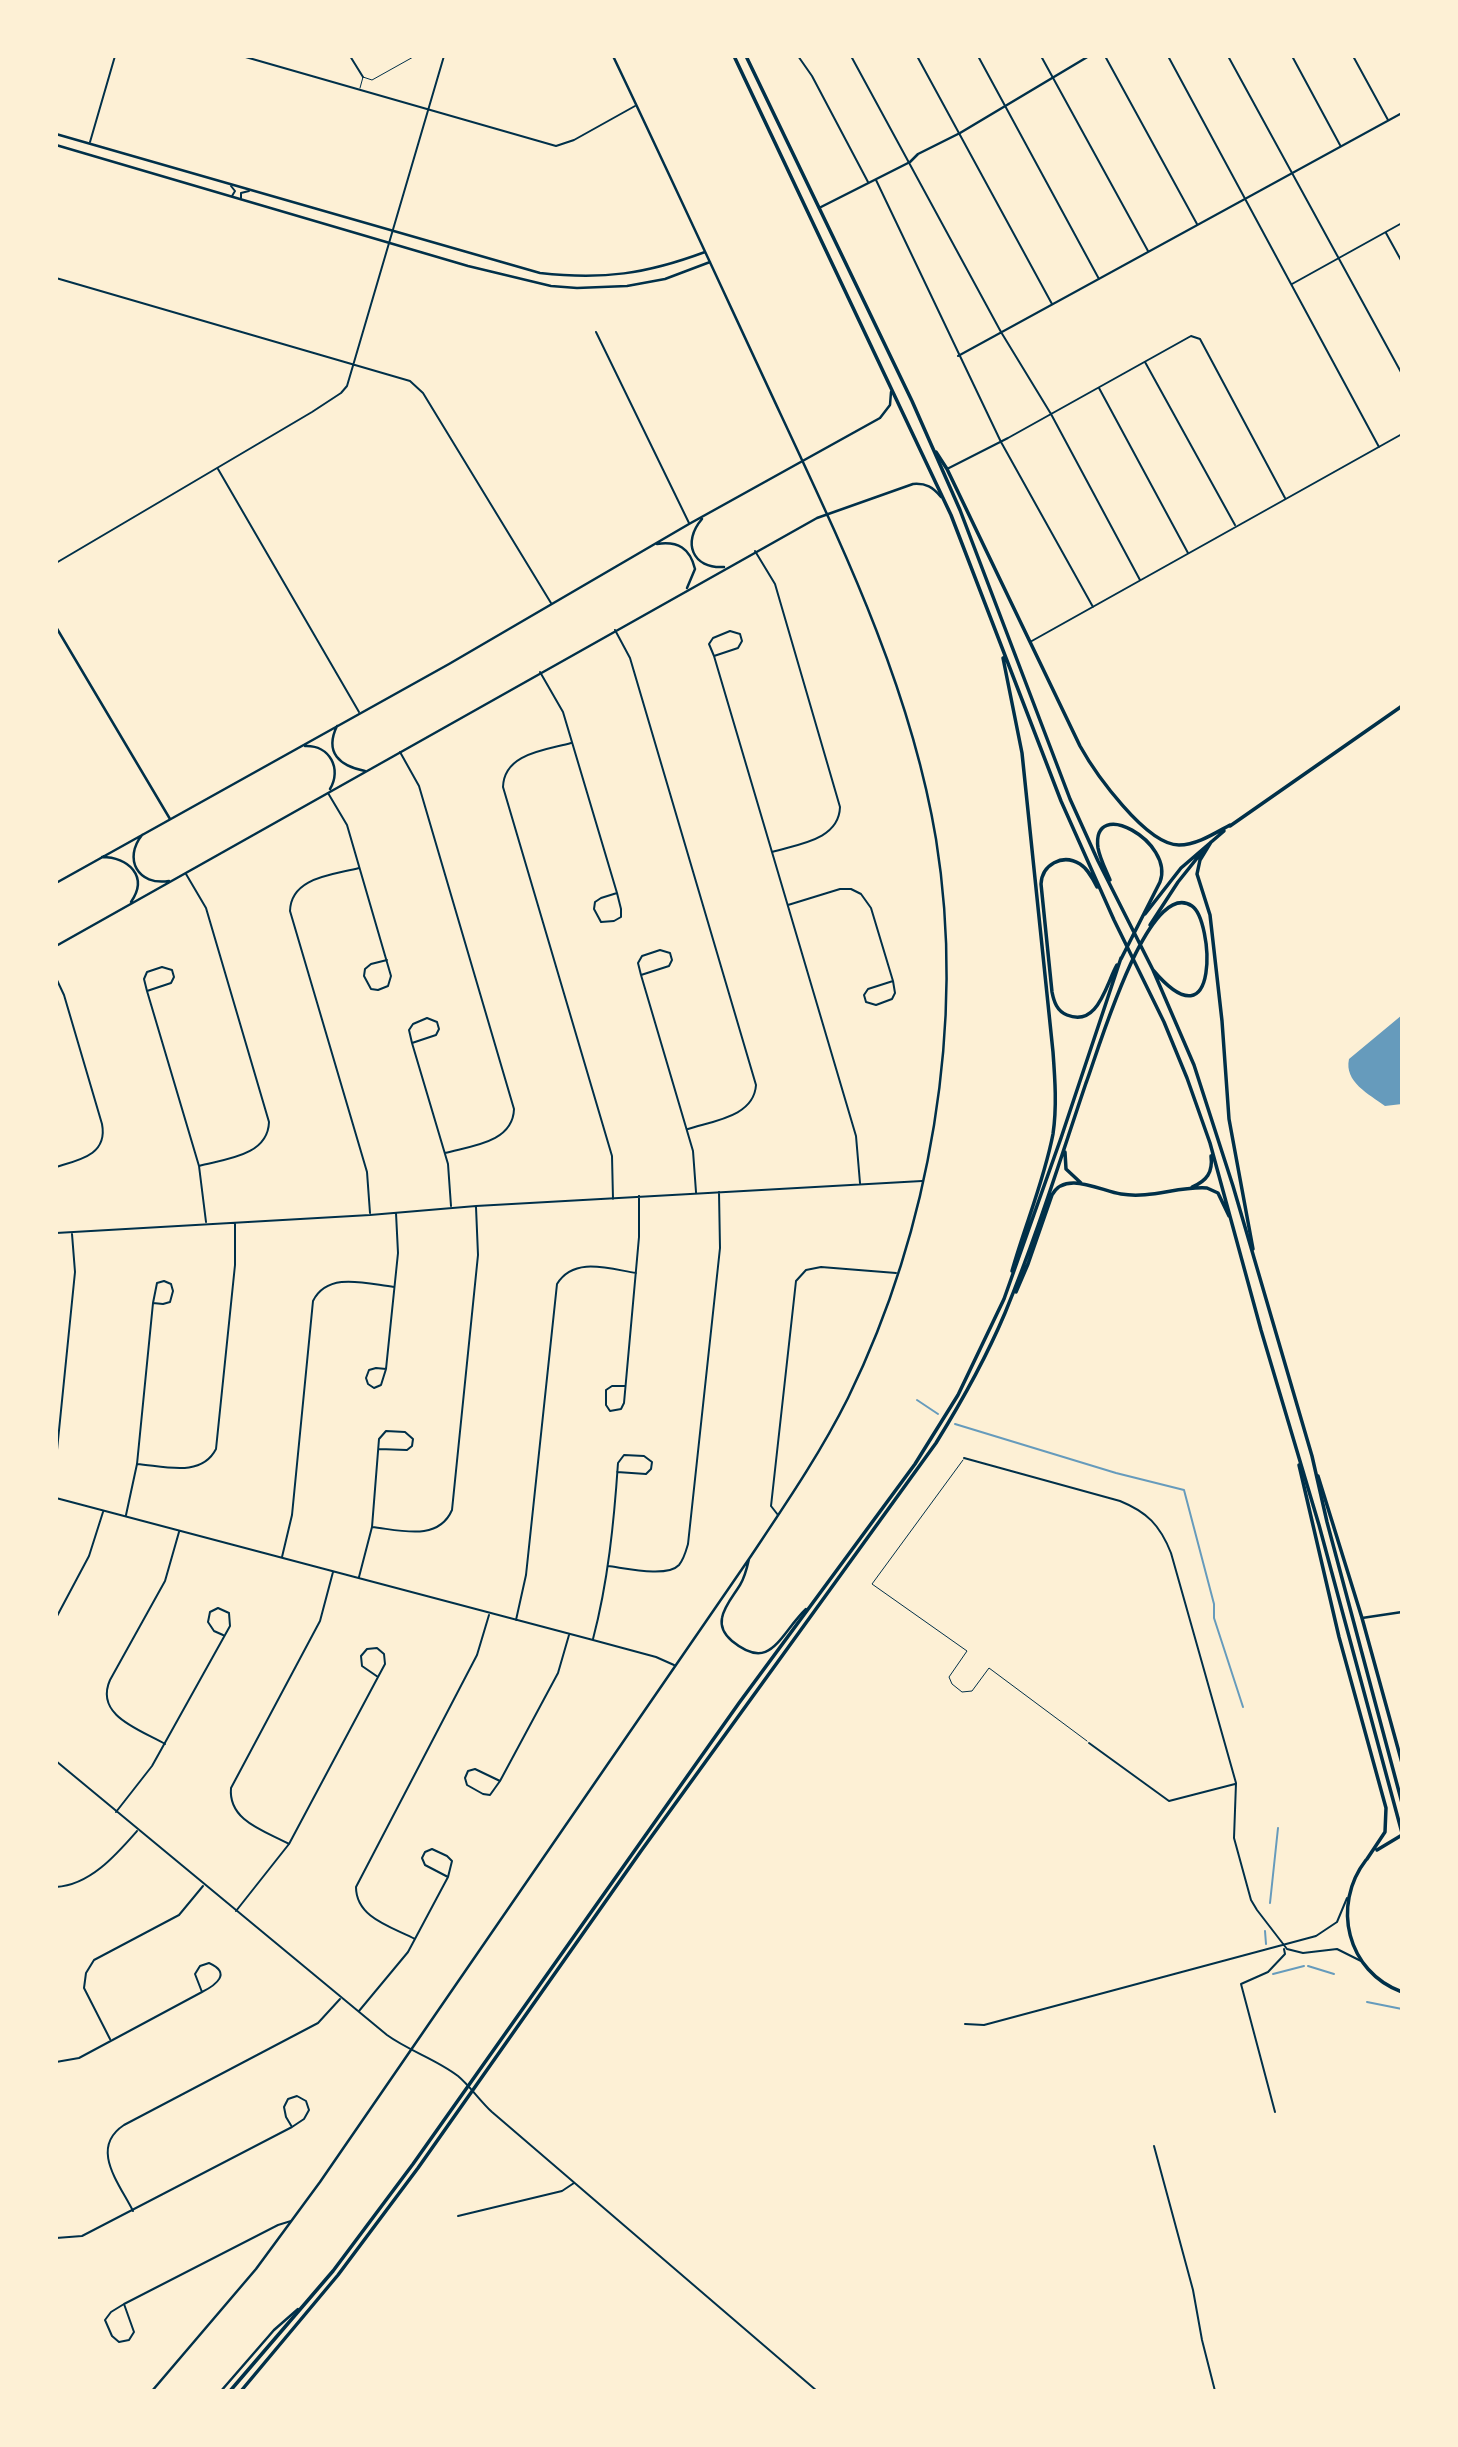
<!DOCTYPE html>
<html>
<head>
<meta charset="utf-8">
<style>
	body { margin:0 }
	#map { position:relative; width:1458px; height:2447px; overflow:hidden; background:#fdf0d5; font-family:Bitter,serif }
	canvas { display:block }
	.frame { position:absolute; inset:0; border:58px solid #fdf0d5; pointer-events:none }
</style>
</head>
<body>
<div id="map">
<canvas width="1458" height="2447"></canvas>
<div class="frame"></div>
</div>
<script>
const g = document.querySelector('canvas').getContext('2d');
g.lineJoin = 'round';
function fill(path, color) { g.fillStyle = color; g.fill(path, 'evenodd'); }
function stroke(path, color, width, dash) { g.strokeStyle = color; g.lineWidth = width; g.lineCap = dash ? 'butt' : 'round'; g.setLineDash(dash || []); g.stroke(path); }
const water = new Path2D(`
	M1402 1015V1104L1385 1106C1369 1094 1344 1082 1349 1059Z`);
const stream = new Path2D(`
	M917 1400 938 1414
	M955 1424 1116 1473 1184 1490 1214 1604V1618L1243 1707
	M1270 1903 1278 1828
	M1265 1931 1266 1944
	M1308 1966 1334 1974
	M1273 1974 1304 1966
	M1367 2002 1402 2009`);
const service = new Path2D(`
	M360 88 363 77 372 80 415 56
	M963 1460 872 1584 967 1651 949 1677 952 1684 962 1692 972 1691 989 1668 1087 1741`);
const minor = new Path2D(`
	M242 56 556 146 574 140 635 106
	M350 56 363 77
	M798 56 812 76 868 182
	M851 56 1001 332 1051 414 1140 580
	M917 56 1052 304
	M978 56 1099 279
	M1041 56 1148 251
	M1105 56 1197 224
	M1168 56 1379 447
	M1228 56 1402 374
	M1292 56 1340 145
	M1353 56 1388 120
	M90 142 115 56
	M876 180 1001 442 1093 607
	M231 186 235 191 232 196
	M241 198V193L249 191
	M1386 233 1402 262
	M56 278 410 381 423 393 551 603
	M1292 284 1402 223
	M596 332 689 523
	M958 356 1402 113
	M1145 362 1235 525
	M1099 388 1188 553
	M218 469 359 712
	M947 469 1008 438 1191 336 1200 339 1285 498
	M755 551 775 584 840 807C839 840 798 844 772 852
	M56 563 312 412 341 393 347 386 444 56
	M615 630 630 658 756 1085C754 1117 712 1121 688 1129
	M1030 642 1402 434
	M714 656 709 644 713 638 730 631 740 634 742 641 738 648 714 656 856 1136 860 1183
	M540 672 563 712 617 893 601 898 595 902 594 909 601 922 614 921 621 917V909L617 893
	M571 743C546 750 504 753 503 787L612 1156 613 1199
	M400 752 419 786 514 1109C513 1143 470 1146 445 1153
	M328 793 347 825 391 976 388 986 378 990 371 989 364 976 365 969 371 964 387 960
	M359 868C333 875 291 877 290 911L367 1172 370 1213
	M186 874 206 908 269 1122C268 1156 225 1159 199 1166
	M788 905 840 889H851L861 894 871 908 893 981 868 989 864 995 866 1002 876 1005 892 999 895 993 893 981
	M641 975 638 963 642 956 660 950 670 953 672 960 669 966 641 975 693 1151 696 1192
	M56 978 64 995 102 1124C108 1155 79 1160 56 1167
	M147 991 144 979 147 972 162 967 172 970 174 977 171 983 147 991 199 1166 206 1222
	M412 1043 409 1030 413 1024 427 1018 437 1022 439 1029 436 1035 412 1043 448 1164 451 1206
	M56 1233 370 1215 476 1206 922 1181
	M386 1369 381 1385 374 1388 368 1384 366 1378 369 1370 376 1368 386 1369 398 1253 396 1213
	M625 1386H612L606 1390V1405L610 1411 621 1409 624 1403 639 1237V1196
	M964 1458 1120 1501C1147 1512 1160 1525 1171 1553L1236 1783 1234 1838 1251 1900 1257 1910 1287 1949 1303 1953 1337 1949 1361 1961
	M56 1460 75 1272 72 1234
	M137 1464C164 1466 201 1478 216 1449L235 1265V1224
	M56 1498 593 1640 656 1657 674 1665
	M126 1515 137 1464 153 1303 163 1304 170 1302 173 1291 171 1284 164 1281 157 1283 153 1303
	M778 1515 771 1506 796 1281 806 1270 821 1267 896 1273
	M372 1527C400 1530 438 1542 452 1510L478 1255 476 1207
	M282 1557 292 1515 313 1301C328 1271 367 1284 394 1287
	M608 1566C625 1568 667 1578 679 1565 684 1559 686 1551 688 1544L720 1248 719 1192
	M359 1577 372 1527 379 1439 386 1431 405 1432 413 1439 412 1446 407 1450 379 1449
	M56 1618 89 1556 103 1512
	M516 1620 526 1575 557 1284C574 1256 610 1269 636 1273
	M593 1639C608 1582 614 1522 618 1463L624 1455 644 1456 652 1462 651 1469 646 1474 617 1472
	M1089 1743 1169 1801 1235 1784
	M165 1744C141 1730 94 1716 110 1680L165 1581 179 1532
	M56 1761 387 2035C409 2051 436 2059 458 2076 470 2086 480 2101 492 2112L817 2391
	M500 1781 475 1769 468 1771 465 1778 467 1785 483 1794 490 1795 500 1781 558 1673 569 1635
	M116 1812 152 1766 230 1626 229 1613 218 1608 210 1612 208 1622 214 1631 223 1635
	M289 1844C265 1831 228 1821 231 1788L320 1621 333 1572
	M56 1887C90 1885 116 1855 137 1831
	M236 1911 289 1844 378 1677 362 1666 361 1656 367 1649 377 1648 384 1654 385 1664 378 1677
	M415 1939C392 1927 356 1918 356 1887L477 1655 489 1615
	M359 2011 408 1952 448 1877 452 1861 447 1856 432 1849 425 1852 422 1858 425 1865 448 1877
	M965 2024 984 2025 1316 1936 1337 1922 1347 1898
	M110 2039 84 1988 86 1973 94 1960 179 1915 203 1886
	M56 2062 79 2058 202 1992C216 1985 232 1973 209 1963L200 1966 195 1974 202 1992
	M1275 2112 1241 1984 1268 1972 1285 1954 1284 1949
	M1154 2146 1193 2290 1202 2340 1215 2391
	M133 2211C119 2183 89 2148 124 2125L318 2023 340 1999
	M458 2216 562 2191 574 2183
	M56 2238 82 2236 292 2127 304 2119 309 2110 306 2101 297 2096 288 2099 284 2107 286 2117 292 2127
	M124 2304 111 2312 105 2320 112 2336 119 2342 129 2340 134 2332 124 2304 278 2225 291 2221`);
const tertiary = new Path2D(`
	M56 134 540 273C603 280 646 274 705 252
	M56 145 468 266 551 286 577 288 627 286 665 279 710 262
	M819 208 910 162 918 154 960 133 1089 56
	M702 519C682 542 692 569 724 567
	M657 544C678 541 690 548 695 569L687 588
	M56 627 170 819
	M337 726C324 753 340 766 365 771
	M305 746C330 745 342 769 330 789
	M142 835C123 859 138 886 169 881
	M102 857C128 857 149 876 131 902
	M56 883 449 664 689 524 880 418 890 405 891 392
	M56 946 817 518 913 484C926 483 933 487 941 497
	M749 1559C747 1568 745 1577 740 1585 734 1595 724 1606 722 1618 720 1628 725 1635 732 1641 771 1673 779 1635 806 1609
	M1362 1618 1402 1612
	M152 2391 256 2269 320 2182 751 1556C785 1505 820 1454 848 1398 930 1230 966 1025 936 839 911 689 845 552 781 415 725 295 670 175 613 56
	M221 2391 274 2330 298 2309`);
const secondary = new Path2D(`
	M1299 1465 1339 1637 1386 1808 1385 1832 1367 1859
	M1318 1476 1362 1618 1402 1763
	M1377 1850 1402 1835
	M1366 1860C1331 1905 1347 1972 1402 1992`);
const primary = new Path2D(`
	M936 452 947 469 1080 746C1095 773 1146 845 1179 845 1197 845 1215 833 1230 825
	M1230 826 1402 706
	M1211 842 1200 860 1197 874 1210 915 1222 1021 1229 1119 1253 1249
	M1145 914 1181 868 1224 831
	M1150 925 1178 882 1202 852`);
const trunk = new Path2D(`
	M734 56 951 515 1061 801 1114 920 1164 1022 1187 1078 1210 1143 1261 1330 1319 1525 1402 1833
	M746 56 912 401 960 510 1070 799 1098 861 1153 970 1194 1065 1233 1186 1312 1456 1327 1522 1402 1803
	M1003 658 1022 753 1053 1052C1055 1079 1057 1107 1053 1134 1044 1181 1025 1225 1012 1271
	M1110 880C1106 870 1100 859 1098 848 1091 795 1175 842 1160 882L1121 959
	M1097 887C1093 879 1088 869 1080 864 1062 853 1042 865 1041 884L1052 992C1054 1002 1057 1011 1067 1015 1098 1028 1106 984 1117 965
	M1065 1152 1066 1169 1081 1183
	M1192 1187C1207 1181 1213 1172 1211 1156
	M1016 1292 1028 1264 1052 1195C1065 1170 1101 1191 1121 1194 1151 1199 1178 1186 1207 1188L1218 1193 1229 1216
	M230 2391 333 2271 413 2164 739 1703 915 1464 958 1395 1004 1299 1061 1138 1121 958
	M241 2391 338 2275 418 2168 641 1851 936 1443C962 1401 986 1358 1005 1313 1036 1238 1060 1160 1086 1083 1097 1055 1148 876 1192 906 1213 920 1221 1050 1153 970`);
fill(water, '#669bbc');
stroke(stream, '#669bbc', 2);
stroke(service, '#003049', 1);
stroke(minor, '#003049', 2);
stroke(tertiary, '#003049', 2.5);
stroke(secondary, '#003049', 3.5);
stroke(primary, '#003049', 3.5);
stroke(trunk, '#003049', 3.5);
</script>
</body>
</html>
